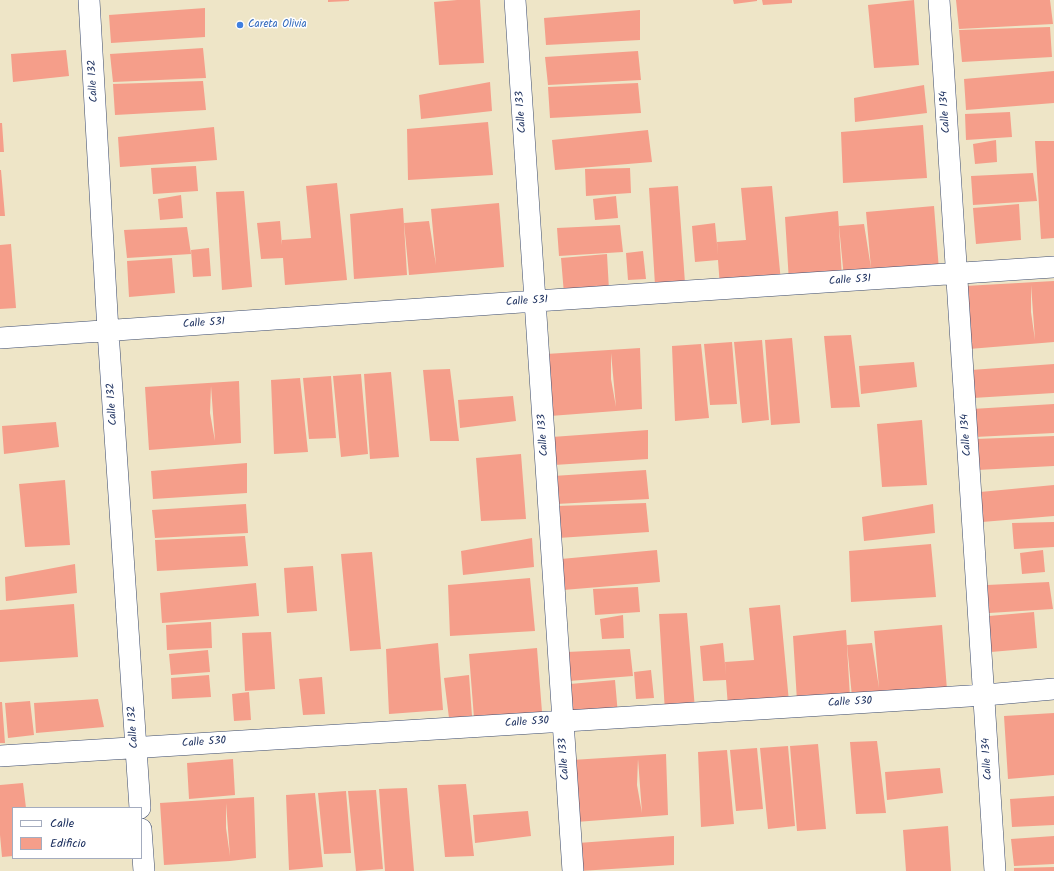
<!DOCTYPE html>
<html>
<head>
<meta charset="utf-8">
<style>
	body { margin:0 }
	#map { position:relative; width:1054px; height:871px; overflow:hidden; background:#eee5c7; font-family:Kalam,sans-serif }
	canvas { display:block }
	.legend { position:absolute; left:12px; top:807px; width:130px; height:52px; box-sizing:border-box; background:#fff; border:1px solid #a4acbf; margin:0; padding:5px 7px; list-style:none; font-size:12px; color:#1b2f5e }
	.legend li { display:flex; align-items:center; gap:8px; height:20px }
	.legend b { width:20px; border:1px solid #a4acbf }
</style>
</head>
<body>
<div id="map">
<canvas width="1054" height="871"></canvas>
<ul class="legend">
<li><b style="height:5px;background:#fff"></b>Calle</li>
<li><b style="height:11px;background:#f59e8a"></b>Edificio</li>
</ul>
</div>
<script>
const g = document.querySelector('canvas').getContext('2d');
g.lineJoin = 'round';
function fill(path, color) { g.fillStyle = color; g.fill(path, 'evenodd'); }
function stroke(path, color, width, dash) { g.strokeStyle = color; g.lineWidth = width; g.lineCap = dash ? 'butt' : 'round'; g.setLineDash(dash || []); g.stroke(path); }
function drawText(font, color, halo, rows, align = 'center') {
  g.font = font + ' Kalam,sans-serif'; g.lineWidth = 3; g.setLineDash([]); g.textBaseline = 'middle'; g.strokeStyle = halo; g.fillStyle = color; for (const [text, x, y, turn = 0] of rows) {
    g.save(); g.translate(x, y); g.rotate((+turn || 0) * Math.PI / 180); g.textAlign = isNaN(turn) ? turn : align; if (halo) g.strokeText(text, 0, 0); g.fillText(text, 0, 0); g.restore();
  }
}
const building = new Path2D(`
	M328 0H349V1L328 2Z
	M457 0H480L484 63 439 65 434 2Z
	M733 0H757V1L734 4Z
	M762 0H792V3L763 5Z
	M914 0 919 65 874 68 868 5Z
	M956 0H1050L1053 24 959 29Z
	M205 8V37L111 43 109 15Z
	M640 10V40L546 45 544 18Z
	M1050 27 1052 57 962 62 959 30Z
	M203 48 206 78 113 82 110 54Z
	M66 50 69 76 13 82 11 54Z
	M638 51 641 80 548 85 545 57Z
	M1054 71V103L966 110 964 79Z
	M203 81 206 110 115 115 113 84Z
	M490 82 492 111 421 119 419 95Z
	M638 83 641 113 550 118 548 87Z
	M924 85 927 113 855 122 854 98Z
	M1010 112 1012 137 966 140 965 114Z
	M488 122 493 175 408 180 407 129Z
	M0 123H2L4 152H0Z
	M923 125 927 178 843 183 841 132Z
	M214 127 217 160 120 167 118 137Z
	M648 130 652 162 555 170 552 140Z
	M996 140 997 162 975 164 973 144Z
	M1035 141H1054V238L1041 239Z
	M196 166 198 191 153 194 151 168Z
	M630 168 631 193 586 196 585 169Z
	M0 170H1L5 216H0Z
	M1033 173 1037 201 973 205 971 176Z
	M337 183 347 280 285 285 283 258 261 259 257 223 280 221 282 245V240L311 238 306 186Z
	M678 186 685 283 655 285 649 188Z
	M772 186 781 282 720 287 718 260 695 262 692 226 715 223 718 255 717 242 746 240 741 188Z
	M244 191 252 287 222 290 216 192Z
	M181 195 183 218 160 220 158 199Z
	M616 196 618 218 595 220 593 199Z
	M499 203 504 267 409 275 404 223 429 221 436 265 431 209Z
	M1019 204 1021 240 976 244 973 208Z
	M934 206 939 270 844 278 839 226 864 224 871 268 866 212Z
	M403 208 407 275 354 279 350 214Z
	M838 211 842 278 789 282 785 217Z
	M620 225 623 252 559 256 557 228Z
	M187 227 191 254 127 258 124 230Z
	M11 244 16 308 0 309V245Z
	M209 248 211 276 193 277 191 250Z
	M643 251 646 279 628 280 626 253Z
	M607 254 609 290 564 294 561 258Z
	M172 258 175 293 129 297 127 261Z
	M1054 281V342L969 349 965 286ZM1031 285 1035 340 1031 312Z
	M851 335 860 407 831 408 824 336Z
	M792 338 800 423 771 425 765 340Z
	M762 340 769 420 742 423 734 342Z
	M732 342 737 404 710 405 704 344Z
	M701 344 709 418 675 421 672 346Z
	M640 348 642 409 550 416 546 354ZM611 353 616 407 611 379Z
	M914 362 917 387 861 394 859 366Z
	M1054 364V393L973 398 971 370Z
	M450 369 459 441H430L423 370Z
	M391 372 399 457 370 459 364 374Z
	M361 374 368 454 341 457 333 376Z
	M331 376 336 438 309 439 303 378Z
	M300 378 308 452 274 454 271 380Z
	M239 381 241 443 149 450 145 387ZM211 386 215 441 210 413Z
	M513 396 516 421 460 428 458 400Z
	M1054 404V433L975 437 972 409Z
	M922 420 927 485 882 487 877 424Z
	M56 422 59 447 4 454 2 426Z
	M648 430V459L554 465 552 437Z
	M1054 436V466L977 470 975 439Z
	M521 454 526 519 481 521 476 458Z
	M247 463V493L153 499 151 471Z
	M646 470 649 499 556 504 553 476Z
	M65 480 70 545 25 547 19 484Z
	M1054 485V516L982 522 980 492Z
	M646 503 649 532 558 538 556 506Z
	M246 504 248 533 155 538 152 510Z
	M933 504 935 533 864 541 862 517Z
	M1054 522V547L1014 549 1012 523Z
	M245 536 248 566 157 571 155 540Z
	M532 538 534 567 463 575 461 551Z
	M931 544 936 597 851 602 849 551Z
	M657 550 660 582 563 590 561 559Z
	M1043 550 1045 572 1022 574 1020 553Z
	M372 552 381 649 350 651 341 554Z
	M75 564 77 593 6 601 5 577Z
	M313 566 317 611 287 613 284 568Z
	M530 578 535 631 450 636 448 585Z
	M1049 582 1053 609 989 613 987 585Z
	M256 583 259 616 162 623 160 593Z
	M638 587 640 612 595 615 593 589Z
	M74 604 78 657 0 662V610Z
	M780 605 789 702 728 707 726 680 703 681 700 646 723 643 726 675 725 662 754 660 749 608Z
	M1034 612 1037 648 991 652 989 616Z
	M687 613 695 709 665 712 659 614Z
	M623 615 624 638 602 639 600 619Z
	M211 622 212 648 167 650 166 625Z
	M942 625 947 690 852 697 847 645 872 643 879 688 874 631Z
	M846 630 850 697 797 701 793 636Z
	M271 632 275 689 245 691 242 633Z
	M438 643 443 710 389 714 386 649Z
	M537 648 542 712 474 718 469 654Z
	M630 649 633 676 569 681 567 652Z
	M208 650 210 672 171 675 169 654Z
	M651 670 654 698 636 699 634 672Z
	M209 675 211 697 172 699 171 678Z
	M469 675 472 716 449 718 444 678Z
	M322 677 325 714 303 715 299 679Z
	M615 680 618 715 572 719 570 684Z
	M249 692 251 720 234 721 232 694Z
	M98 699 104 727 36 733 34 703Z
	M30 701 34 735 8 738 5 703Z
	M0 702H2L5 743H0Z
	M1054 713V775L1008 779 1004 716Z
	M877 741 886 813 856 814 850 742Z
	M818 744 826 829 797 831 790 746Z
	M788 746 795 826 768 829 760 748Z
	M757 748 763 809 736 811 730 750Z
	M727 750 734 824 701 827 698 752Z
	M666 754 668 815 576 822 572 760ZM638 759 642 813 637 785Z
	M233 759 235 795 189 799 187 763Z
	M940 768 943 793 887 800 885 772Z
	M23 783 26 808H13V856L2 857 0 835V785Z
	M466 784 474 856 445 857 438 785Z
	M407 788 414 871H385L379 789Z
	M376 790 383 869 356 871 348 791Z
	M346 791 351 853 324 854 318 793Z
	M315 793 323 867 289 870 286 795Z
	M1054 796V825L1012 827 1010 799Z
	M254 797 256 858 230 861 164 865 160 803ZM226 803 230 856 226 828Z
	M528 811 531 836 475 843 473 815Z
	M948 826 951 871H906L903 830Z
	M674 836V865L580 871 578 843Z
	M1054 836V864L1014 866 1011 839Z
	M1054 867V871H1014V868Z`);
const street = new Path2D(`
	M89 0 108 331 140 808
	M515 0 573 871
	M939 0 995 871
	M0 338 536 301 1054 267
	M0 756 985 695 1054 689
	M141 829 144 871`);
const markers = [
	[240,25,4,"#3f7fe0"]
];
const shopNames = [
	["Careta Olivia",248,25]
];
const streetNames = [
	["Calle 132",94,81,-93],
	["Calle 133",522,112,-94],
	["Calle 134",946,112,-94],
	["Calle 531",850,281,-4],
	["Calle 531",527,302,-4],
	["Calle 531",204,324,-4],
	["Calle 132",113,404,-94],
	["Calle 133",544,435,-94],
	["Calle 134",967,435,-94],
	["Calle 530",850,703,-3],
	["Calle 530",527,723,-4],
	["Calle 132",134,727,-94],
	["Calle 530",204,743,-4],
	["Calle 133",565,759,-94],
	["Calle 134",988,759,-93]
];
fill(building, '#f59e8a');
stroke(street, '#3b4a6e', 22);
stroke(street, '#fff', 21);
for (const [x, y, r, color] of markers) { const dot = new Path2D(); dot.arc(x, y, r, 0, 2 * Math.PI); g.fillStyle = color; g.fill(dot); stroke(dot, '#fff', 1.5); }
drawText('11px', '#366cbe', '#fff', shopNames, 'left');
drawText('11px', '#1b2f5e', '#fff', streetNames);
</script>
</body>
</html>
